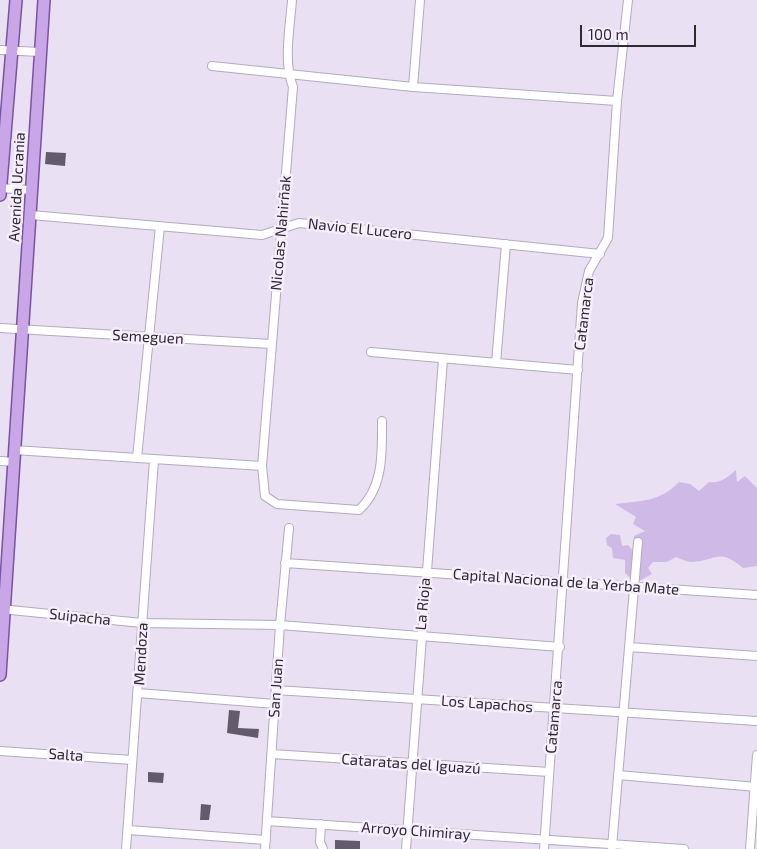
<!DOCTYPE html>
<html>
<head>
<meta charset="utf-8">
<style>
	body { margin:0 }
	#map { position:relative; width:757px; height:849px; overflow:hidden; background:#e9e0f4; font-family:"Exo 2",sans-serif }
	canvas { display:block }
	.scale { position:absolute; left:580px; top:25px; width:116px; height:22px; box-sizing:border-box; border:2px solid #2d2a31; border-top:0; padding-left:6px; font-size:15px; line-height:18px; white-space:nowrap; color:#2d2a31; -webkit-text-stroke:4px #f6eefe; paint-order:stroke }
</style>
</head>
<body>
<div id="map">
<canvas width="757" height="849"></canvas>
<div class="scale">100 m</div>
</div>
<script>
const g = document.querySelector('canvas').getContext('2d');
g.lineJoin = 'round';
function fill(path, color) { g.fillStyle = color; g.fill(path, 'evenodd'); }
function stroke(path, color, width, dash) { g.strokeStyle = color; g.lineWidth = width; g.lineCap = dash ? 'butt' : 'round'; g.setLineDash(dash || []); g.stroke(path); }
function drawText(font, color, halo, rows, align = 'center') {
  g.font = font + ' "Exo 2",sans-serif'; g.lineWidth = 5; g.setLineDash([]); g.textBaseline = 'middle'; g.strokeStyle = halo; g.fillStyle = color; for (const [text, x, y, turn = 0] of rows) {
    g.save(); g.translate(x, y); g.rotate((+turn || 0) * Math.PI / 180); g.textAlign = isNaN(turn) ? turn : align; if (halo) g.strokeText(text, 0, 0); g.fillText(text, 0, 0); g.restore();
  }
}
const green = new Path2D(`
	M736 470 737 482 745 476 757 488V566L743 568C718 547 717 561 691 562 687 562 681 559 676 557L667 562H653L648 568 652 574 641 580 629 577 625 573V560L613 558 612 548 607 545 606 538 611 534 620 535 622 546 628 545 633 551 634 536 645 531 633 524 636 517 615 504C640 501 660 502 679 482L690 484 699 491 709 482C720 484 728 477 736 470Z`);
const building = new Path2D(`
	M46 152 66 153 65 166 45 164Z
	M229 710 240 711 238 728 259 729 258 738 227 733Z
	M148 772 164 773 163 783 148 782Z
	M201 804 211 805 209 820H200Z
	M335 840 360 841V849H335Z`);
const street = new Path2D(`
	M292 0C290 28 283 61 293 87L262 466 265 496 277 504 359 510C384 487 382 452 382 421
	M0 50 40 52
	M212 66 413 87 617 101 608 238 589 271 582 303 544 849
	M413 87 420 0
	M617 101 628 0
	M0 188 31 190
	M31 215 262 235 299 223 600 254
	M0 328 271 344
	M371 352 578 370
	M496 363 506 244
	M14 450 262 466
	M137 458 160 226
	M0 461 15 462
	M285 563 757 595
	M0 609 142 623 280 625 560 647
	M629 647 757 656
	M276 690 757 721
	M138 693 275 704
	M0 751 132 760
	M272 754 549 772
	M618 775 757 787
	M267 821 684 849
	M321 824 320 842 323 849
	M128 830 266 840
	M612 847 638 542
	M126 849 154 460
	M265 849 280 625 289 528
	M406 849 443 359
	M750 849 757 755`);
const primary = new Path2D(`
	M0 195 16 0
	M0 675 44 0`);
const streetNames = [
	["Avenida Ucrania",17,187,-87],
	["Navio El Lucero",360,229,6],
	["Nicolas Nahirñak",281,233,-85],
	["Catamarca",584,314,-83],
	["Semeguen",148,337,3],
	["Capital Nacional de la Yerba Mate",566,582,4],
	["La Rioja",423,604,-85],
	["Suipacha",80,617,6],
	["Mendoza",141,654,-87],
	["San Juan",276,688,-86],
	["Los Lapachos",487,704,4],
	["Catamarca",554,717,-85],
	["Salta",66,755,4],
	["Cataratas del Iguazú",411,764,4],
	["Arroyo Chimiray",416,831,4]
];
fill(green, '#cfb9e7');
fill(building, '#635b6c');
stroke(street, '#b3aabd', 10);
stroke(primary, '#7a549e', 14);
stroke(street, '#fff', 8);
stroke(primary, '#c8a6e8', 11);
drawText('15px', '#2d2a31', '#f6eefe', streetNames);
</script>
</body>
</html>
